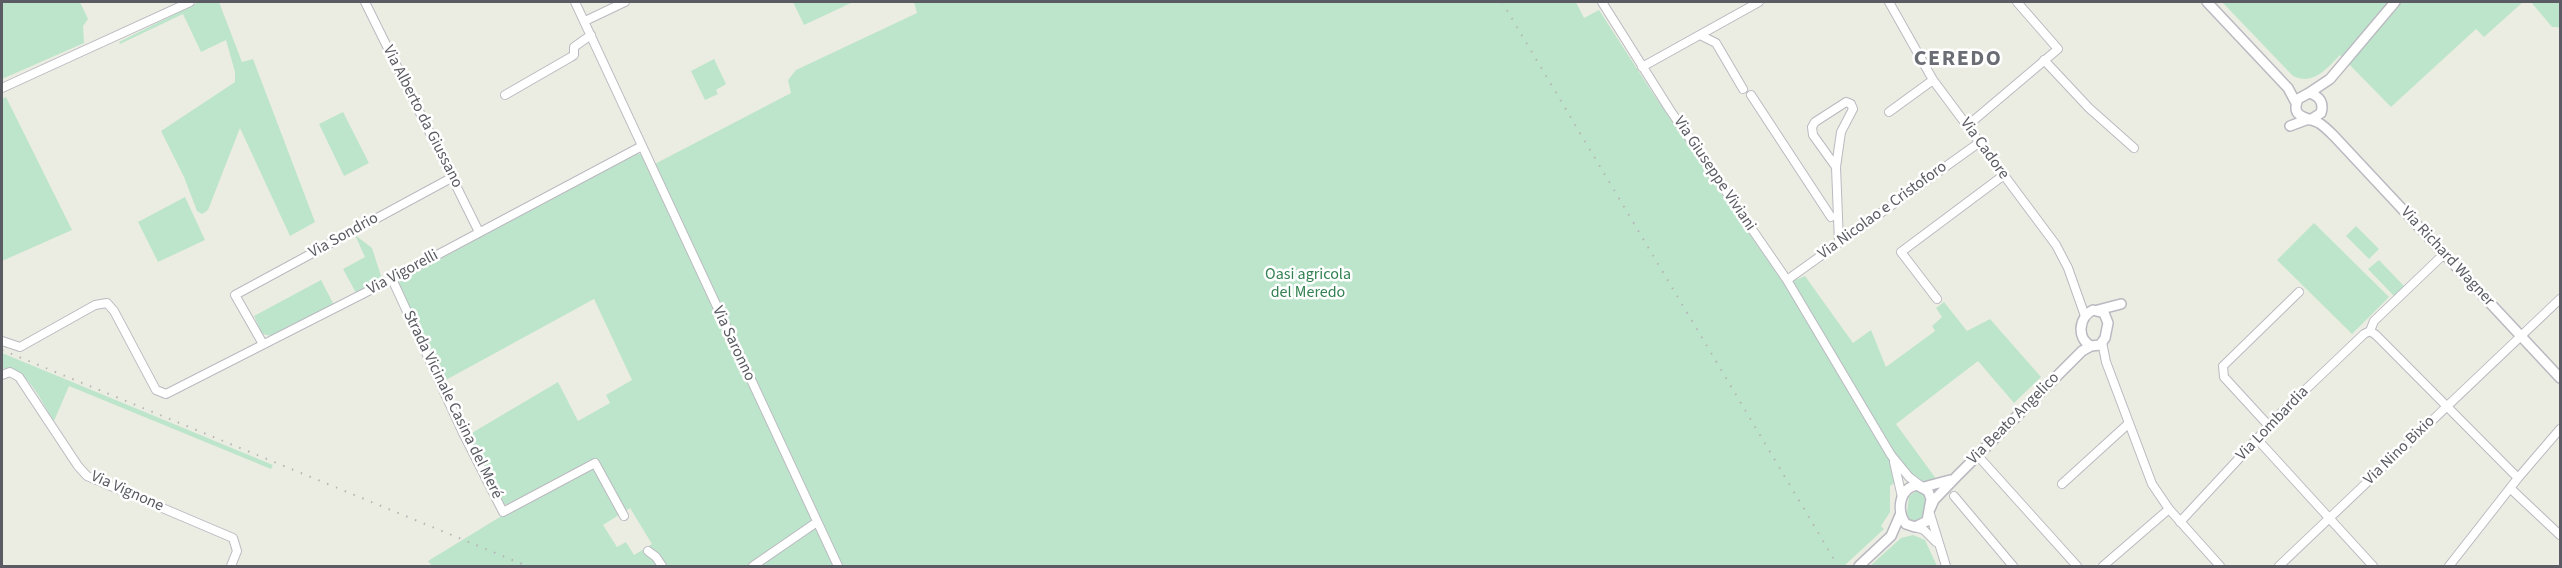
<!DOCTYPE html>
<html>
<head>
<meta charset="utf-8">
<style>
	body { margin:0 }
	#map { position:relative; width:2562px; height:568px; overflow:hidden; background:#ecede2; font-family:"Source Sans 3",sans-serif }
	canvas { display:block }
	.frame { position:absolute; inset:0; border:3px solid #5a5b63; pointer-events:none }
</style>
</head>
<body>
<div id="map">
<canvas width="2562" height="568"></canvas>
<div class="frame"></div>
</div>
<script>
const g = document.querySelector('canvas').getContext('2d');
g.lineJoin = 'round';
function fill(path, color) { g.fillStyle = color; g.fill(path, 'evenodd'); }
function stroke(path, color, width, dash) { g.strokeStyle = color; g.lineWidth = width; g.lineCap = dash ? 'butt' : 'round'; g.setLineDash(dash || []); g.stroke(path); }
function drawText(font, color, halo, rows, align = 'center') {
  g.font = font + ' "Source Sans 3",sans-serif'; g.lineWidth = 5; g.setLineDash([]); g.textBaseline = 'middle'; g.strokeStyle = halo; g.fillStyle = color; for (const [text, x, y, turn = 0] of rows) {
    g.save(); g.translate(x, y); g.rotate((+turn || 0) * Math.PI / 180); g.textAlign = isNaN(turn) ? turn : align; if (halo) g.strokeText(text, 0, 0); g.fillText(text, 0, 0); g.restore();
  }
}
const green = new Path2D(`
	M2 2H80L88 19 83 26 84 43 2 79Z
	M199 2H219L242 62 253 59 315 222 290 236 240 128 208 210 202 214 197 211 184 177 161 131 235 82V72L226 40 201 52 183 14 120 44 119 42Z
	M793 2H850L851 3 804 25Z
	M914 2H1576L1584 18 1599 10 1654 95 1784 284 1805 276 1853 343 1871 330 1886 367 1935 331 1932 326 1942 317 1936 308 1944 302 1967 331 1990 319 2041 377 2014 403 1978 361 1896 424 1937 480 1922 481 1910 472 1890 486V512L1881 526 1884 529 1844 566H432L428 561 508 512 598 464 595 459 510 506 504 504 468 438 470 434 558 382 578 421 610 403 606 395 632 380 594 299 444 381 397 282 636 153 643 155 649 167 791 93 788 80 796 70 917 13ZM630 508 652 544 634 555 626 542 617 547 603 525Z
	M2222 2H2523L2484 37 2476 29 2391 107 2340 55C2327 68 2314 86 2293 76Z
	M2531 2H2560V30L2558 27H2552Z
	M714 59 726 84 716 90 718 94 705 100 691 71Z
	M6 97 72 230 2 261V99Z
	M343 112 369 163 344 176 319 124Z
	M185 197 205 240 158 262 138 222Z
	M2314 223 2389 297 2352 334 2277 260Z
	M2356 226 2379 249 2369 259 2346 236Z
	M355 235 372 248 381 276 379 281 356 293 343 269 365 257Z
	M2379 260 2404 286 2394 296 2368 269Z
	M321 280 333 303 332 305 272 336 262 334 254 316Z
	M2 353 273 465 271 469 69 386 54 421C42 404 25 362 2 369Z
	M1917 491 1923 494C1927 504 1926 518 1916 521L1910 520 1907 513 1909 496Z
	M1913 535 1925 540 1937 566H1870L1901 538Z`);
const minor = new Path2D(`
	M365 2 479 232
	M575 2 838 566
	M1602 2 1670 110 1787 280 1891 455 1909 477 1921 486
	M1889 2 1933 80 2056 245 2068 268 2085 316
	M585 21 625 2
	M1700 35 1716 43 1743 89
	M2044 60 2089 108 2134 148
	M1642 67 1759 2
	M2 88 190 2
	M505 95 571 57 574 55V47L591 35
	M1751 95 1831 217
	M1889 112 1933 80
	M1967 126 2058 49 2017 2
	M1836 167 1813 135 1812 127 1815 122 1846 102 1851 104 1853 109 1841 132 1836 167 1839 242
	M392 279 463 433 503 512 595 463 624 516
	M1787 280 1980 142
	M1937 299 1901 252 2004 175
	M2370 331 2376 335 2518 478
	M2370 331 2374 321 2444 254
	M2 341 20 347 95 305 107 303 114 311 156 390 166 394 392 279 642 146
	M2102 342 2106 362 2152 484 2169 509 2220 566
	M263 344 235 295 453 177
	M2 375 10 372 19 377 78 466 87 476 233 538 237 551 231 566
	M2269 426 2224 377 2223 366 2299 292
	M2257 439 2373 566
	M1978 456 2077 566
	M1894 462 1902 497
	M2062 484 2128 424
	M2510 488 2560 535
	M1954 496 2013 566
	M1930 514 1946 566
	M2180 522 2283 411 2364 334 2370 331
	M1915 527 1924 530 1936 542
	M648 551 656 557 662 566
	M753 566 817 522
	M2103 566 2169 509
	M2279 566 2560 299
	M2449 566 2518 478 2560 429`);
const tertiary = new Path2D(`
	M2207 2 2288 88 2296 103
	M2309 93 2330 79 2395 2
	M2310 120 2321 113C2324 103 2320 96 2309 93L2298 99C2290 118 2307 117 2319 123 2324 126 2329 131 2334 136L2560 378
	M2290 126 2306 120
	M2093 310 2104 313 2108 323 2105 338 2100 345 2091 346C2076 338 2079 317 2093 310Z
	M2098 310 2121 304
	M1917 485 1928 491 1931 499 1927 521 1915 527 1906 524C1896 511 1899 488 1917 485Z
	M1924 487 1950 480
	M1930 509 1934 500 1957 476 2082 351 2091 346
	M1859 566 1891 536 1901 513`);
const rail = new Path2D(`
	M1502 2 1838 566
	M2 350 527 566`);
const streetNames = [
	["Via Alberto da Giussano",422,117,63],
	["Via Cadore",1984,149,54],
	["Via Giuseppe Viviani",1714,174,56],
	["Via Nicolao e Cristoforo",1883,211,-36],
	["Via Sondrio",344,236,-29],
	["Via Richard Wagner",2447,257,47],
	["Via Vigorelli",403,273,-28],
	["Via Saronno",733,344,65],
	["Strada Vicinale Casina del Meré",452,405,64],
	["Via Beato Angelico",2014,419,-45],
	["Via Lombardia",2273,424,-46],
	["Via Nino Bixio",2400,451,-44],
	["Via Vignone",127,492,24]
];
const parkNames = [
	["Oasi agricola",1308,275],
	["del Meredo",1308,293]
];
const districtNames = [
	["CEREDO",1958,60]
];
fill(green, '#bde5cb');
stroke(minor, '#bab9c1', 10);
stroke(tertiary, '#bab9c1', 12);
stroke(minor, '#fff', 8);
stroke(tertiary, '#fff', 9);
stroke(rail, '#b5b5b6', 2, [1.5, 8]);
drawText('16px', '#5a5b63', '#fff', streetNames);
drawText('16px', '#338152', '#fff', parkNames);
g.letterSpacing = '1.5px';
drawText('bold 22px', '#6b6d75', '#fff', districtNames);
g.letterSpacing = '0px';
</script>
</body>
</html>
